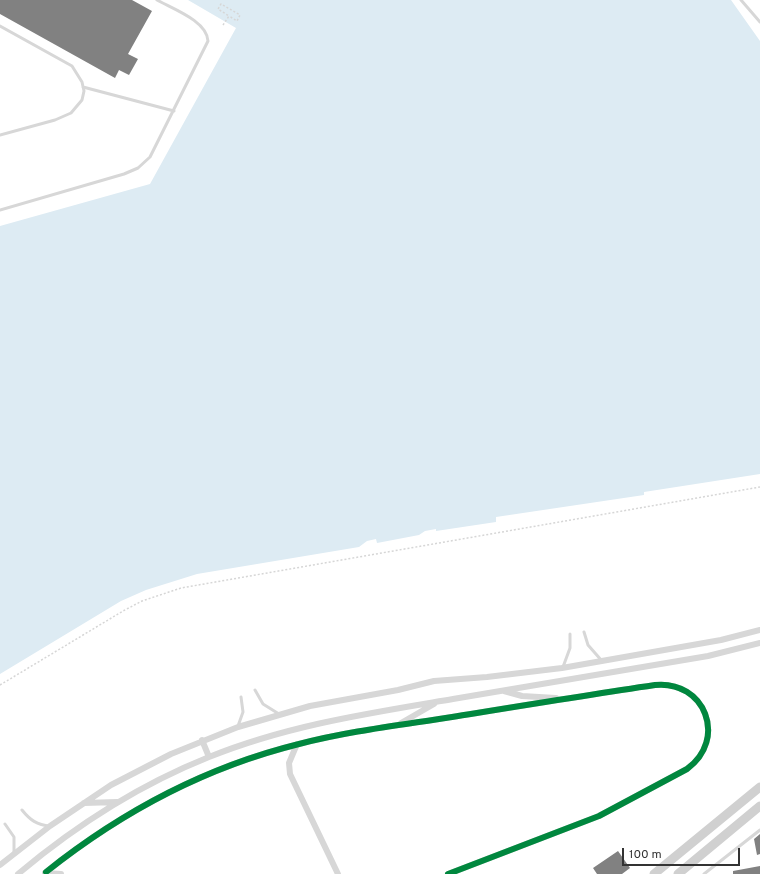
<!DOCTYPE html>
<html>
<head>
<meta charset="utf-8">
<style>
	body { margin:0 }
	#map { position:relative; width:760px; height:874px; overflow:hidden; background:#fff; font-family:Overpass,sans-serif }
	canvas { display:block }
	.scale { position:absolute; left:622px; top:848px; width:118px; height:18px; box-sizing:border-box; border:2px solid #333; border-top:0; padding-left:5px; font-size:12px; line-height:14px; white-space:nowrap; color:#333; -webkit-text-stroke:3px #fff; paint-order:stroke }
</style>
</head>
<body>
<div id="map">
<canvas width="760" height="874"></canvas>
<div class="scale">100 m</div>
</div>
<script>
const g = document.querySelector('canvas').getContext('2d');
g.lineJoin = 'round';
function fill(path, color) { g.fillStyle = color; g.fill(path, 'evenodd'); }
function stroke(path, color, width, dash) { g.strokeStyle = color; g.lineWidth = width; g.lineCap = dash ? 'butt' : 'round'; g.setLineDash(dash || []); g.stroke(path); }
const water = new Path2D(`
	M188 0H731L760 41V474L644 492V495L496 517V522L436 531V529L425 531 419 535 377 543 376 539 367 541 359 547 197 574 146 590 121 601 0 674V226L150 184 236 28Z`);
const building = new Path2D(`
	M0 0H132L152 11 128 54 138 59 129 75 119 70 115 78 0 14Z
	M760 834V854L757 855 754 839Z
	M618 851 630 868 622 874H597L593 868Z
	M760 866V874H733V871Z`);
const path = new Path2D(`
	M223 25 229 16 218 9 221 4 240 15 237 21 229 16
	M0 685 123 611 142 601 181 588 760 487`);
const lane = new Path2D(`
	M741 0 760 22
	M0 26 72 66 82 82 84 91 82 100 71 113 55 120 0 135
	M83 87 174 111
	M0 210 124 174 138 168 150 157 208 41C207 21 173 9 157 0
	M584 632 588 645 602 661
	M563 667 570 648V634
	M255 690 263 704 279 714
	M238 726 243 712 241 697
	M22 810C30 820 37 825 50 826
	M5 824 14 837V853
	M704 874 760 830`);
const street = new Path2D(`
	M504 691 522 696 556 698
	M401 723 434 704
	M202 740 209 757
	M297 744 289 763 290 774 338 874
	M84 803 117 802
	M0 865 50 826 111 785 171 754 238 727 310 706 398 690 434 681 487 677 562 668 721 640 760 630
	M46 872C120 813 206 767 299 744 349 731 401 725 452 717 520 706 587 695 655 685 705 680 728 739 687 769L599 816 448 874
	M45 873 61 874
	M18 874C75 826 139 785 209 757 288 725 370 713 453 699 538 685 623 671 708 656L760 643`);
const secondary = new Path2D(`
	M654 874 760 787
	M678 874 760 806`);
const cycleway = new Path2D(`
	M46 872C120 813 206 767 299 744 349 731 401 725 452 717 520 706 587 695 655 685 705 680 728 739 687 769L599 816 448 874`);
fill(water, '#ddebf3');
fill(building, '#818181');
stroke(path, '#d6d6d6', 1.5, [2, 2]);
stroke(lane, '#d7d7d7', 3);
stroke(street, '#d7d7d7', 6);
stroke(secondary, '#d0d0d0', 9);
stroke(cycleway, '#00873e', 6);
</script>
</body>
</html>
